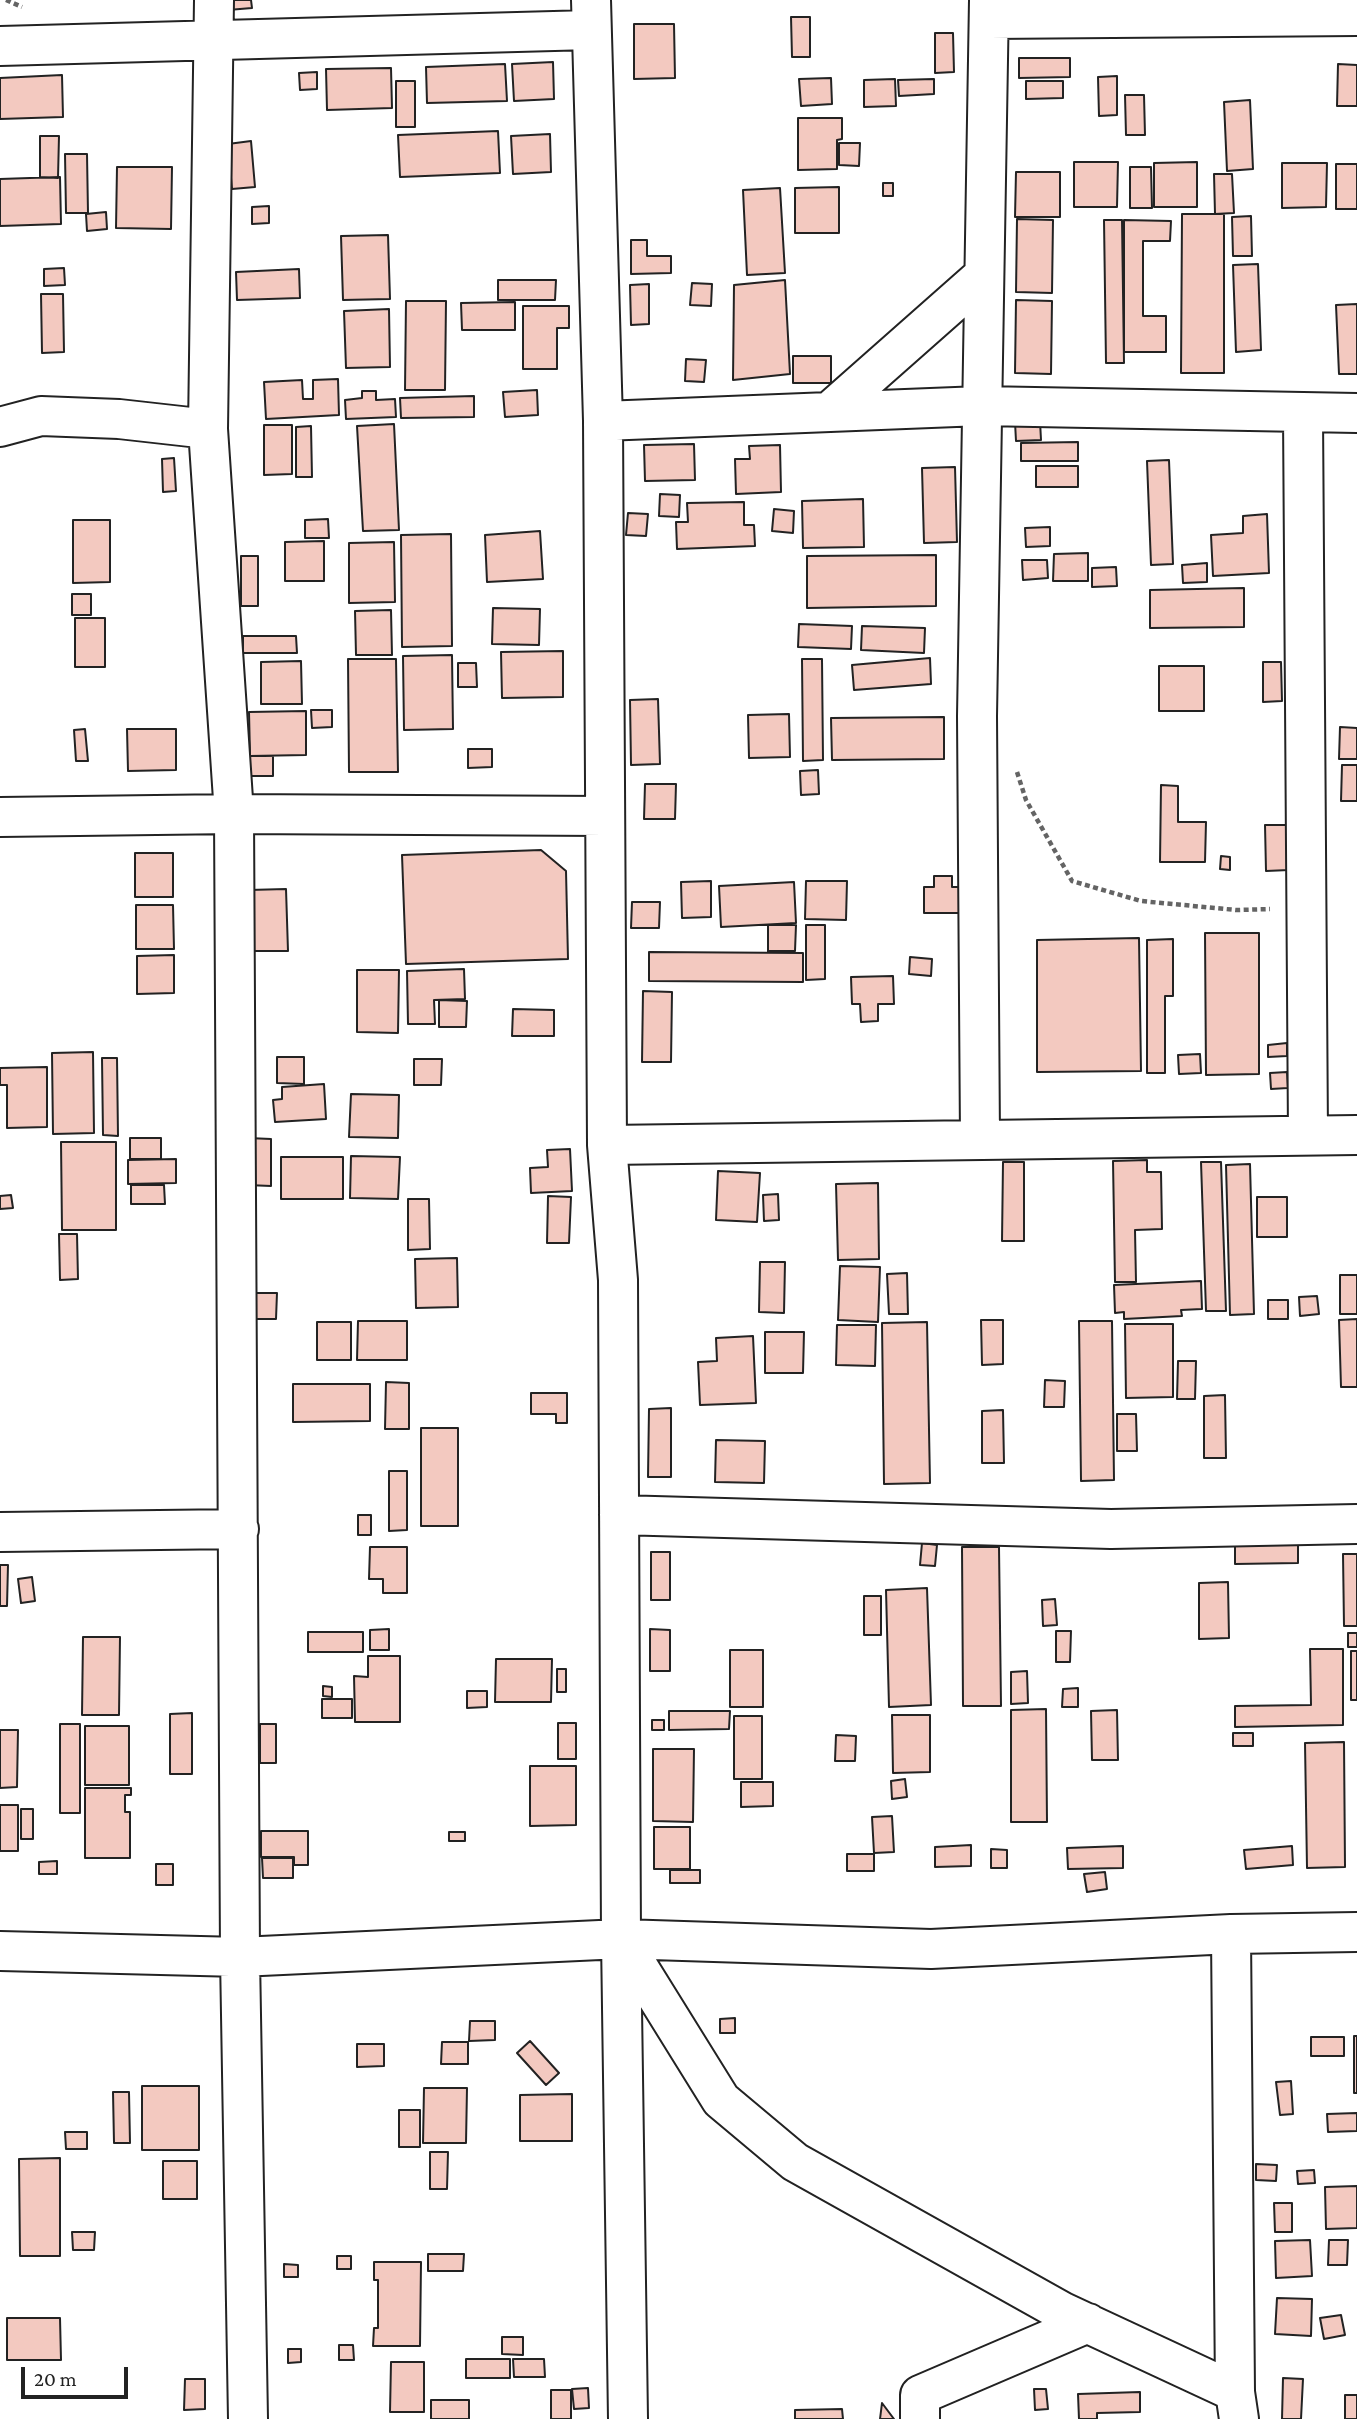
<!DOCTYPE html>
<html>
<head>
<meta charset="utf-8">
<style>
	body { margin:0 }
	#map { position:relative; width:1357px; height:2419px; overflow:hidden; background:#fff; font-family:"Crimson Pro",serif }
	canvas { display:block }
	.scale { position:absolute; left:21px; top:2367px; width:107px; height:32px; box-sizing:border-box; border:4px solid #222; border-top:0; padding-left:9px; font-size:21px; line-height:24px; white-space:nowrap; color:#222; -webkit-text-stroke:5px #fff; paint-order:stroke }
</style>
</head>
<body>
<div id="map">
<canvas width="1357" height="2419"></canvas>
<div class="scale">20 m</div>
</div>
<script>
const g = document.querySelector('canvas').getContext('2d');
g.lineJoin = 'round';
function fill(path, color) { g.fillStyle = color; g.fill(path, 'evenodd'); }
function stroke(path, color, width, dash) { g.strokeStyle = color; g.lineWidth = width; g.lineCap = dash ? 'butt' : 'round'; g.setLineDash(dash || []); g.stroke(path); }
const building = new Path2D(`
	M228 0H251L252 8 228 10Z
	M791 17H810V57H792Z
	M634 24H674L675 78 634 79Z
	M935 33H953L954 72 935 73Z
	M1019 58H1070V77L1019 78Z
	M553 62 554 99 514 101 512 64Z
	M505 64 507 101 427 103 426 67Z
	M1338 64 1357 65V106H1337Z
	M391 68 392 108 327 110 326 69Z
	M317 72V89L300 90 299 73Z
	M62 75 63 117 0 119V78Z
	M1117 76V115L1099 116 1098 77Z
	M831 78 832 104 801 106 799 79Z
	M895 79 896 106 864 107V80Z
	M934 79V94L899 96 898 80Z
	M396 81H415V127H396Z
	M1026 81H1063V98L1026 99Z
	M1125 95H1144L1145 135H1126Z
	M1250 100 1253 169 1227 171 1224 102Z
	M798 118H842V139L837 140V169L798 170Z
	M498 131 500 173 400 177 398 135Z
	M550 134 551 172 513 174 511 136Z
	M40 136H59L58 178 40 177Z
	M251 141 255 187 232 189 228 144Z
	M839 143H860L859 166 839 165Z
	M65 154H87L88 213H66Z
	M1074 162H1118L1117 207H1074Z
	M1197 162V207H1154V163Z
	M1282 163H1327L1326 207 1282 208Z
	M1336 164H1357V209H1336Z
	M117 167H172L171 229 116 228Z
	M1130 167H1151L1152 208H1130Z
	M1016 172H1060V217H1015Z
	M1214 174H1232L1234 213 1215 214Z
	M60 177 61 224 0 226V179Z
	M883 183H893V196H883Z
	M839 187V233H795V188Z
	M780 188 785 273 747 275 743 190Z
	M269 206V223L252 224V207Z
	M106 212 107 229 87 231 86 214Z
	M1182 214H1224V373H1181Z
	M1251 216 1252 256H1233L1232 217Z
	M1017 219 1053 220 1052 293 1016 292Z
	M1104 220H1122L1124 363H1106Z
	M1124 220 1171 221 1170 241H1143V316H1166V352H1124Z
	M388 235 390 299 343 300 341 236Z
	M631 240H647V256H671V273L631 274Z
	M1258 264 1261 350 1236 352 1233 265Z
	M64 268 65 285 44 286V269Z
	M299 269 300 298 237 300 236 272Z
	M498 280H556L555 300H498Z
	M785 280 790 374 733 380 734 285Z
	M692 283 712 284 711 306 690 305Z
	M649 284V324L631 325 630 285Z
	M41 294H63L64 352 42 353Z
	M1016 300 1052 301 1051 374 1015 373Z
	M406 301H446L445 390H405Z
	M515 302V330H462L461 303Z
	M1357 304V374H1339L1336 305Z
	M523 306H569V328H557V369H523Z
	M389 309 390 367 346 368 344 311Z
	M793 356H831V383H793Z
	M686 359 706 360 704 382 685 381Z
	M338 379 339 415 266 419 264 382 302 380 303 399H313V380Z
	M537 390 538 415 505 417 503 392Z
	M362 391H376V400L395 399 396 417 346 419 345 400 362 398Z
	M474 396V417L401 418 400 398Z
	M1040 421 1041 440 1016 441 1015 422Z
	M394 424 399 530 363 531 357 426Z
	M264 425H292V474L264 475Z
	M311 426 312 477H296V427Z
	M1078 442V461H1021V443Z
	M694 444 695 480 645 481 644 445Z
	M780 445 781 492 736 494 735 459H750L749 446Z
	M174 458 176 491 163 492 162 459Z
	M1169 460 1173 564 1151 565 1147 461Z
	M1036 466H1078V487H1036Z
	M955 467 957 542 924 543 922 468Z
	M660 494 680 495 679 517 659 516Z
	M863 499 864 547 803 548 802 501Z
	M744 502V525H754L755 546 677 549 676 522H688L687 503Z
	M774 509 794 511 793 533 772 531Z
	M628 513 648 514 646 536 626 535Z
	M1267 514 1269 573 1213 576 1211 535 1243 533V516Z
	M328 519 329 538H305V520Z
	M73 520H110V582L73 583Z
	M1050 527V546L1026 547 1025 528Z
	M540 531 543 579 487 582 485 535Z
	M451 534 452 646 402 647 401 535Z
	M324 541V581H285V542Z
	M394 542 395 602 349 603V543Z
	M1088 553V581H1053L1054 554Z
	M936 555V606L807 608V556Z
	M241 556H258V606H241Z
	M1022 560H1047L1048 578 1023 580Z
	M1207 563V582L1183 583 1182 565Z
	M1116 567 1117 586 1092 587V568Z
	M1244 588V627L1150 628V590Z
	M72 594H91V615H72Z
	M493 608 540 609 539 645 492 644Z
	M391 610 392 655H356L355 611Z
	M75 618H105V667H75Z
	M799 624 852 626 851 649 798 647Z
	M862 626 925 628 924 653 861 650Z
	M243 636H296L297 653H243Z
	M563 651V697L502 698 501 652Z
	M452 655 453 729 404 730 403 656Z
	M930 658 931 684 854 690 852 665Z
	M348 659H396L398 772H349Z
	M802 659H822L823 760 803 761Z
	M301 661 302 704H261V662Z
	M1263 662H1281L1282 701 1263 702Z
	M458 663H476L477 687H458Z
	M1159 666H1204V711H1159Z
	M658 699 660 764 631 765 630 700Z
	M311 710H332V727L312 728Z
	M306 711V755L250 756 249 712Z
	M789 714 790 757 749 758 748 715Z
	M944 717V759L832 760 831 718Z
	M1340 727 1357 728V759H1339Z
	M85 729 88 761H76L74 730Z
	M127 729H176V770L128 771Z
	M468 749H492V767L468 768Z
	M250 756H273V776H250Z
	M1342 765H1357V801H1341Z
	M818 770 819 794 801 795 800 771Z
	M645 784H676L675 819H644Z
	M1161 785 1178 786V822H1206L1205 862H1160Z
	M1265 825H1288L1289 870 1266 871Z
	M541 850 566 871 568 959 406 964 402 855Z
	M135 853H173V897H135Z
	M1221 856 1230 857V870L1220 869Z
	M934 876H952V887H962L961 913H924V887H934Z
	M711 881V917L682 918 681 882Z
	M806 881H847L846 920 805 919Z
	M794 882 796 923 721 927 719 886Z
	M286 889 288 951H250L249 890Z
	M632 902H660L659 928H631Z
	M136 905H173L174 949H136Z
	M768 925H796L795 951H768Z
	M806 925H825V979L806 980Z
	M1205 933H1259V1074L1206 1075Z
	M1139 938 1141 1071 1037 1072V940Z
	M1173 939V996H1165V1073H1147V940Z
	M649 952 803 953V982L649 981Z
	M174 955V993L137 994V956Z
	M910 957 932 959 931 976 909 974Z
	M464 969 465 999 434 1000 435 1024H408L407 971Z
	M357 970H399L398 1033 357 1032Z
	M893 976 894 1004H878V1021L861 1022 860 1004H852L851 977Z
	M643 991 672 992 671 1062H642Z
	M439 1000 467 1001 466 1027H439Z
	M513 1009 554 1010V1036H512Z
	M1287 1043V1056L1268 1057V1045Z
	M93 1052 94 1133 53 1134 52 1053Z
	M1200 1054 1201 1073 1179 1074 1178 1055Z
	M277 1057H304V1084L277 1083Z
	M102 1058H117L118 1136 103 1135Z
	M414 1059H442L441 1085H414Z
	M47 1067V1127L7 1128V1085H0V1068Z
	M1287 1072 1288 1088 1271 1089 1270 1073Z
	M324 1084 326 1119 275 1122 273 1100 282 1099V1087Z
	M351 1094 399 1095 398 1138 349 1137Z
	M130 1138H161V1159H130Z
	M248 1138 271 1139V1186L247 1185Z
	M61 1142H116V1230H62Z
	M570 1149 572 1191 531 1193 530 1168 548 1167 547 1150Z
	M351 1156 400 1157 398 1199 350 1198Z
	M281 1157H343V1199H281Z
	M176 1159V1183L128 1184V1160Z
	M1147 1160V1172H1161L1162 1229 1135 1230 1136 1282H1115L1113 1161Z
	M1003 1162H1024V1241H1002Z
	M1201 1162H1221L1226 1311H1206Z
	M1250 1164 1254 1314 1230 1315 1226 1165Z
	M718 1171 760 1173 757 1222 716 1220Z
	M878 1183 879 1259 838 1260 836 1184Z
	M131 1185H164L165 1204H131Z
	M778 1194 779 1220 764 1221 763 1195Z
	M11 1195 13 1208 0 1209V1196Z
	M548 1196 571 1197 569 1243H547Z
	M1257 1197H1287V1237H1257Z
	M408 1199H429L430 1249 408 1250Z
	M59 1234H77L78 1279 60 1280Z
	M457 1258 458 1307 416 1308 415 1259Z
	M760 1262H785L784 1313 759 1312Z
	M840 1266 880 1267 878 1322 838 1320Z
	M907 1273 908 1314H889L887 1274Z
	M1340 1275H1357V1314H1340Z
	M1201 1281 1202 1309 1181 1310 1182 1316 1124 1319V1312L1115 1313 1114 1285Z
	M250 1293H277L276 1319H249Z
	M1317 1296 1319 1314 1300 1316 1299 1297Z
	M1268 1300H1288V1319H1268Z
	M1357 1319V1387H1341L1339 1320Z
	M981 1320H1003V1364L982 1365Z
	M358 1321H407V1360H357Z
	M1079 1321H1112L1114 1480 1081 1481Z
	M317 1322H351V1360H317Z
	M927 1322 930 1483 884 1484 882 1323Z
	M1125 1324H1173V1397L1126 1398Z
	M837 1325H876L875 1366 836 1365Z
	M765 1332H804L803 1373H765Z
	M753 1336 756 1403 700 1405 698 1362 717 1361 716 1338Z
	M1178 1361H1196L1195 1399H1177Z
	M1045 1380 1065 1381 1064 1407H1044Z
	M386 1382 409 1383V1429H385Z
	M293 1384H370V1421L293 1422Z
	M531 1393H567V1423H556V1414H531Z
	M1225 1395 1226 1458H1204V1396Z
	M671 1408V1477H648L649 1409Z
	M1003 1410 1004 1463H982V1411Z
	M1117 1414H1136L1137 1451H1117Z
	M421 1428H458V1526H421Z
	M716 1440 765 1441 764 1483 715 1482Z
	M389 1471H407V1530L389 1531Z
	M358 1515H371V1535H358Z
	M922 1543 937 1545 935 1566 920 1565Z
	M1235 1544H1298V1563L1235 1564Z
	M370 1547H407V1593H383V1579H369Z
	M962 1547H999L1001 1706H963Z
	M651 1552H670V1600H651Z
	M1343 1554H1357V1626H1344Z
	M0 1565H8L7 1606H0Z
	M32 1577 35 1601 21 1603 18 1579Z
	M1228 1582 1229 1638 1199 1639V1583Z
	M927 1588 931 1705 889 1707 886 1590Z
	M864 1596H881V1635H864Z
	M1055 1599 1057 1625 1043 1626 1042 1600Z
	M389 1629V1650H370V1630Z
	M650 1629 670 1630V1671H650Z
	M1056 1631H1071L1070 1662H1056Z
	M308 1632H363V1652H308Z
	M1348 1633H1357V1647H1348Z
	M83 1637H120L119 1715H82Z
	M1310 1649H1343V1725L1235 1727V1706L1311 1705Z
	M730 1650H763V1707H730Z
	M1351 1651H1357V1700H1351Z
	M368 1656H400V1722H355L354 1676 368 1677Z
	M496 1659H552L551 1702H495Z
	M557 1669H566V1692H557Z
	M1027 1671 1028 1703 1011 1704V1672Z
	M323 1686 332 1687V1697L323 1696Z
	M1078 1688V1707H1062L1063 1689Z
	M467 1691H487V1707L467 1708Z
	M322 1699H352V1718H322Z
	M1046 1709 1047 1822H1011V1710Z
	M1117 1710 1118 1760H1092L1091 1711Z
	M669 1711H730L729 1729 669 1730Z
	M192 1713V1774H170V1714Z
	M892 1715H930V1772L893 1773Z
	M734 1716H762V1779H734Z
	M652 1720H664V1730H652Z
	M558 1723H576V1759H558Z
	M60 1724H80V1813H60Z
	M260 1724H276V1763H260Z
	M85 1726H129V1785H85Z
	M0 1730H18L17 1787 0 1788Z
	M1233 1733H1253V1746H1233Z
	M836 1735 856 1736 855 1761H835Z
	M1344 1742 1345 1867 1307 1868 1305 1743Z
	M653 1749H694L693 1822 653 1821Z
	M530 1766H576V1825L530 1826Z
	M905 1779 907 1797 892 1799 891 1781Z
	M741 1782H773V1806L741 1807Z
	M85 1788H131V1795H125V1812H130V1858H85Z
	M0 1805H18V1851H0Z
	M21 1809H33V1839H21Z
	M892 1816 894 1852 874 1853 872 1817Z
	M654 1827H690V1869H654Z
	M261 1831H308V1865H294V1857H261Z
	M449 1832H465V1841H449Z
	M971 1845V1866L935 1867V1847Z
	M1123 1846V1868L1068 1869 1067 1848Z
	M1292 1846 1293 1865 1246 1869 1244 1850Z
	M991 1849 1007 1850V1868H991Z
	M847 1854H874V1871H847Z
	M262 1858H293V1878H263Z
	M57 1861V1874H39V1862Z
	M156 1864H173V1885H156Z
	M670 1870H700V1883H670Z
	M1105 1872 1107 1889 1087 1892 1084 1874Z
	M735 2018V2033H720V2019Z
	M470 2021H495V2040L469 2041Z
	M1354 2036H1357V2093H1354Z
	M1311 2037H1344V2056H1311Z
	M530 2041 559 2073 546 2085 517 2053Z
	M442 2042H468V2064H441Z
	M357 2044H384V2066L357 2067Z
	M1291 2081 1293 2114 1280 2115 1276 2082Z
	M142 2086H199V2150H142Z
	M424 2088H467L466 2143H423Z
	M113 2092H129L130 2143H114Z
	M572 2094V2141H520V2095Z
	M399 2110H420V2147H399Z
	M1357 2113V2131L1328 2132 1327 2114Z
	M65 2132H87V2149H66Z
	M430 2152H448L447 2189H430Z
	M60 2158V2256H20L19 2159Z
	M163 2161H197V2199H163Z
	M1256 2164 1277 2165 1276 2181 1256 2180Z
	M1314 2170 1315 2183 1298 2184 1297 2171Z
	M1357 2186V2228L1326 2229 1325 2187Z
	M1274 2203H1292V2232H1275Z
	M72 2232H95L94 2250H73Z
	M1310 2240 1312 2276 1276 2278 1275 2241Z
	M1329 2240H1348L1347 2265H1328Z
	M428 2254H464L463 2271H428Z
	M337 2256H351V2269H337Z
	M374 2262H421L420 2346H373L374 2328H378V2280H374Z
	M284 2264 298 2265V2277H284Z
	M1277 2298 1312 2299 1311 2336 1275 2334Z
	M1341 2315 1345 2335 1324 2339 1320 2318Z
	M7 2318H60L61 2360H7Z
	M502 2337H523V2355L502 2354Z
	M339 2345H353L354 2360H339Z
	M288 2349H301V2362L288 2363Z
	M466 2359H510V2378H466Z
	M513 2359H544L545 2377H514Z
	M391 2362H424V2412H390Z
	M1283 2378 1303 2379 1301 2419H1282Z
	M185 2379H205V2409L184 2410Z
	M588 2388 589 2408 574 2409 572 2389Z
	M1034 2389H1046L1048 2409 1035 2410Z
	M551 2390H571V2419H551Z
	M1140 2392V2412L1097 2413V2419H1079L1078 2394Z
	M1345 2395H1357V2419H1345Z
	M431 2400H469V2419H431Z
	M882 2403 894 2419H880Z
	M842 2409 843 2419H795V2410Z`);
const path = new Path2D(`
	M6 0 22 7
	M1017 772 1026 800 1072 881 1141 901 1236 910 1270 909`);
const minor = new Path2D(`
	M214 0 208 429 234 814 240 1957 248 2419
	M591 0 603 421 607 1145 618 1280 621 1939 628 2419
	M990 19 1357 16
	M0 46 591 30
	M829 412 984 275
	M1303 414 1308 1135
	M603 421 981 406 1357 413
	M0 427 41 416 119 419 208 429
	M0 817 234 814 605 816
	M980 1139 977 716 989 0
	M607 1145 1357 1135
	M619 1515 1111 1529 1357 1524
	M0 1532 239 1529
	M1231 1934 1235 2392 1239 2419
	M621 1939 721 2100 795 2162 1063 2312 1235 2392
	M0 1951 240 1957 621 1939 931 1949 1231 1934 1357 1932
	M920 2419V2395L1088 2323`);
fill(building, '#f3c9c0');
stroke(building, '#222', 2);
stroke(minor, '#222', 42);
stroke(path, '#646464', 4.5, [5, 3.5]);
stroke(minor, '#fff', 38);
</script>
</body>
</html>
